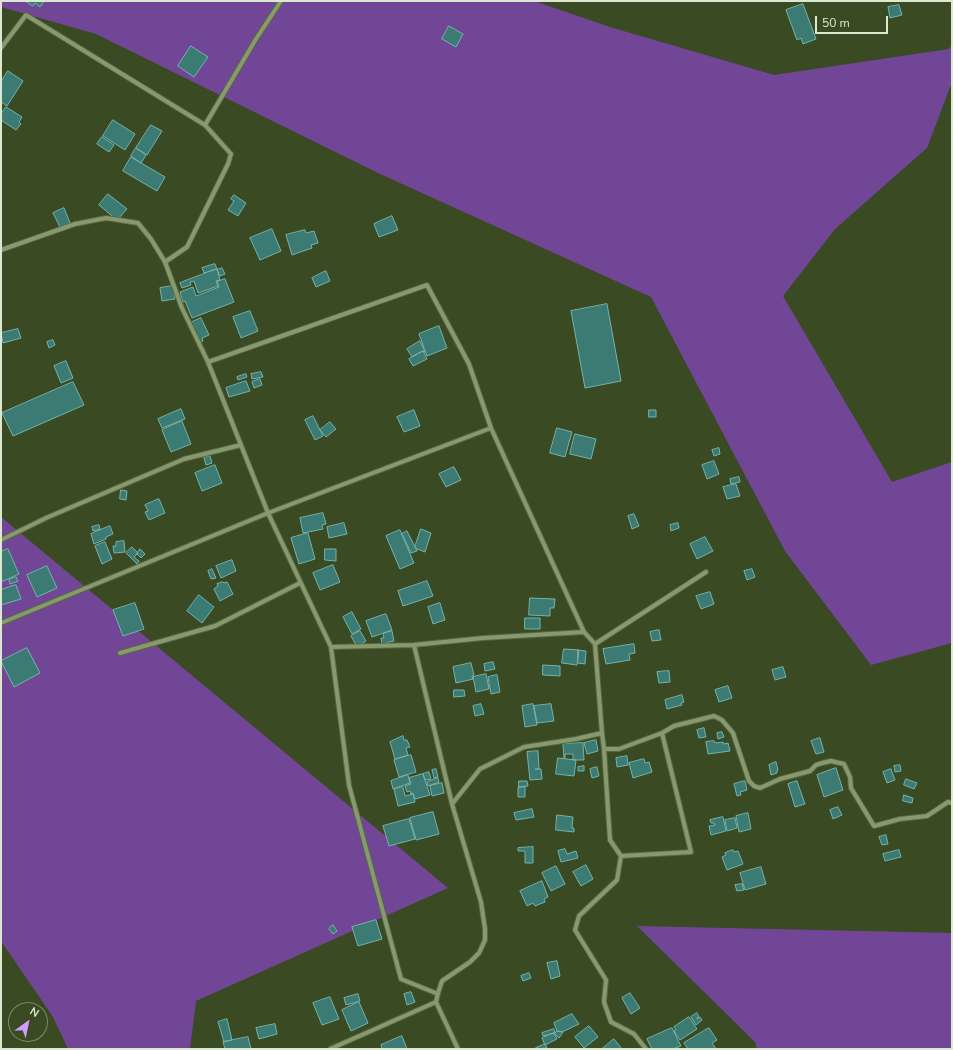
<!DOCTYPE html>
<html>
<head>
<meta charset="utf-8">
<style>
	body { margin:0 }
	#map { position:relative; width:953px; height:1050px; overflow:hidden; background:#3a4a22; font-family:"Nunito Sans",sans-serif }
	canvas { display:block }
	.frame { position:absolute; inset:0; border:2px solid #dde8d1; pointer-events:none }
	.north { position:absolute; left:8px; top:1002px; width:40px; height:40px; box-sizing:border-box; background:#3a4a22; border:1px solid #7b8968; border-radius:50%; rotate:33deg; font-size:11px; font-weight:700; line-height:16px; text-align:center; color:#dde8d1 }
	.north::after { content:''; display:block; margin:auto; width:14px; height:18px; background:#d09dff; clip-path:polygon(50% 0,100% 100%,50% 72%,0 100%) }
	.scale { position:absolute; left:815px; top:16px; width:73px; height:18px; box-sizing:border-box; border:2px solid #dde8d1; border-top:0; padding-left:5px; font-size:12px; line-height:14px; white-space:nowrap; color:#dde8d1; -webkit-text-stroke:3px #3a4a22; paint-order:stroke }
</style>
</head>
<body>
<div id="map">
<canvas width="953" height="1050"></canvas>
<div class="frame"></div>
<div class="north">N</div>
<div class="scale">50 m</div>
</div>
<script>
const g = document.querySelector('canvas').getContext('2d');
g.lineJoin = 'round';
function fill(path, color) { g.fillStyle = color; g.fill(path, 'evenodd'); }
function stroke(path, color, width, dash) { g.strokeStyle = color; g.lineWidth = width; g.lineCap = dash ? 'butt' : 'round'; g.setLineDash(dash || []); g.stroke(path); }
const green = new Path2D(`
	M1 1H534L610 27 774 75 949 49 952 44V82L927 148 835 229 783 296 892 482 952 462V643L871 665 785 551 651 297 378 173 96 34 1 7Z
	M1 517 448 888 196 1001 190 1049H68L53 1017 1 941Z
	M637 926 952 933V1049H757L755 1042Z`);
const building = new Path2D(`
	M26 1H44L40 7 35 3 33 6Z
	M803 4 816 39 803 44 801 38 797 40 786 10Z
	M899 5 902 15 890 18 888 7Z
	M449 26 463 34 456 47 442 39Z
	M191 46 208 57 194 77 178 66Z
	M8 71 23 81 7 106 1 102V82Z
	M6 107 22 117 19 122 21 124 16 130 1 120V114Z
	M113 120 135 134 125 150 103 136Z
	M151 125 162 131 147 155 136 148Z
	M102 137 114 145 109 152 97 144Z
	M136 148 146 155 141 163 131 156Z
	M131 157 165 177 157 191 123 171Z
	M108 194 127 209 117 220 99 205Z
	M234 195 246 203 238 216 228 210 234 201 231 199Z
	M64 208 70 223 60 227 53 213Z
	M392 216 398 230 379 237 374 224Z
	M272 229 281 251 260 260 250 238Z
	M305 230 306 233 314 231 318 243 311 245 312 248 292 255 286 235Z
	M215 264 217 269 204 273 202 268Z
	M222 268 225 274 220 276 217 270Z
	M217 269 220 280 216 281 218 286 198 293 194 281 190 282 191 285 182 288 180 283Z
	M326 271 330 281 316 287 312 278Z
	M225 279 234 302 192 318 185 301 183 302 180 292 193 287 196 296 219 287 217 282Z
	M173 286 175 299 162 301 160 288Z
	M607 304 621 381 585 388 571 311Z
	M250 311 258 331 241 338 233 317Z
	M201 318 209 335 202 338 203 341 199 343 190 323Z
	M439 326 447 348 427 356 419 334Z
	M18 329 21 338 3 343 1 333Z
	M53 340 55 345 49 348 47 342Z
	M420 341 425 352H424L423 351 412 357 407 349Z
	M423 351 427 359 413 366 409 359Z
	M66 361 73 378 61 383 54 366Z
	M261 372 263 377 252 379 251 374Z
	M246 374 247 377 238 380 237 377Z
	M260 379 262 385 254 388 252 382Z
	M246 381 250 391 229 397 226 388Z
	M73 382 84 405 13 436 2 413Z
	M181 409 185 419 162 428 158 419Z
	M414 410 420 426 404 432 397 417Z
	M649 410H656V417H649Z
	M313 416 323 436 315 440 305 420Z
	M182 421 191 444 171 452 162 430Z
	M330 422 336 429 326 437 320 430Z
	M557 428 572 432 565 457 550 453Z
	M575 434 596 439 591 459 570 454Z
	M719 448 720 454 714 456 712 450Z
	M210 456 212 463 206 465 204 458Z
	M714 461 719 474 707 479 702 465Z
	M215 465 222 483 202 491 195 473Z
	M454 467 461 480 446 487 439 474Z
	M739 477 740 482 731 484 730 479Z
	M736 484 740 496 727 499 723 487Z
	M121 490 127 491 126 500 120 499Z
	M159 499 165 513 149 520 145 512 148 511 145 505Z
	M323 513 326 524 322 525 323 529 303 533 300 518Z
	M634 514 639 526 632 529 628 516Z
	M344 523 347 534 329 538 327 527Z
	M678 523 679 528 671 531 670 525Z
	M99 525 100 529 93 531 92 527Z
	M110 526 113 534 106 537V539L94 544 91 534Z
	M421 529 431 533 425 552 417 549 415 547Z
	M400 530 414 563 400 569 386 536Z
	M407 531 417 551 411 553 402 534Z
	M308 533 315 559 299 564 291 538Z
	M705 537 713 551 697 559 690 544Z
	M124 541 125 552 114 553 113 546H116V542Z
	M105 542 112 559 102 564 95 546Z
	M132 547 138 553 134 557 139 561 137 564 126 553Z
	M8 549 19 574 1 582V552Z
	M140 549 145 554 141 558 137 554Z
	M325 549H336V561L325 560Z
	M232 560 236 571 221 578 216 566Z
	M333 565 340 582 320 590 313 573Z
	M47 566 57 588 37 597 27 575Z
	M212 569 216 578 211 579 208 571Z
	M752 569 755 577 747 580 744 571Z
	M16 577 18 581 10 584 9 580Z
	M427 581 433 596 403 606 398 591Z
	M223 582 224 583 227 582 233 594 220 601 214 589 218 586 217 584Z
	M16 585 21 599 1 605V590Z
	M710 592 714 604 701 609 696 596Z
	M199 595 214 607 202 623 187 611Z
	M530 598 555 599 554 608H550V616L529 615Z
	M135 603 144 629 123 636 113 610Z
	M440 603 445 620 433 624 428 607Z
	M352 612 361 629 352 634 343 617Z
	M386 614 392 630 372 637 366 621Z
	M525 618H540V629H525Z
	M659 630 661 640 652 641 650 632Z
	M360 631 366 641 357 647 351 636Z
	M392 631 394 641 382 644 381 638H384L383 634Z
	M634 644 635 653 629 654 630 660 606 664 603 649Z
	M27 648 40 673 14 687 1 661Z
	M564 649 579 650 577 665 562 663Z
	M578 650 586 651 585 664 578 663Z
	M493 662 495 669 485 671 484 664Z
	M471 663 474 675 472 676 473 679 456 683 453 667Z
	M543 665 560 666V676L543 675Z
	M783 667 786 677 775 680 772 670Z
	M669 671 670 682 659 683 657 672Z
	M486 674 489 689 476 692 473 677Z
	M497 675 500 692 491 694 488 677Z
	M728 686 732 698 719 702 715 690Z
	M454 690H464L465 696 454 697Z
	M682 695 684 702 681 703 682 705 667 709 665 700Z
	M481 704 484 714 475 716 473 706Z
	M533 704 537 725 525 727 522 706Z
	M551 704 554 721 537 723 534 706Z
	M704 728 706 737 699 738 697 730Z
	M722 732 724 737 718 739 717 733Z
	M403 736 404 740H407L410 747 406 748 408 755 395 759 390 742Z
	M820 738 824 752 816 754 811 741Z
	M596 740 598 751 587 754 584 743Z
	M714 741 715 743 723 742V744L728 743 730 751 708 754 706 742Z
	M583 743 584 760H573V754H565V758H564L563 744Z
	M538 751 539 769H535H541L542 779 530 780 527 752Z
	M411 755 416 772 399 777 394 760Z
	M627 756 628 765 617 767 616 758Z
	M558 758 576 760 574 776 556 774Z
	M644 759 645 763 649 762 652 772 633 778 629 763Z
	M776 762 778 770 777 771V773L771 775 769 765Z
	M900 765 901 771 895 772 894 766Z
	M584 766V771H578V767Z
	M597 767 599 776 592 778 590 769Z
	M836 768 843 790 824 797 817 775Z
	M436 769 438 777 434 778 432 770Z
	M891 769 895 780 887 783 883 772Z
	M429 772 431 779 425 780 423 774Z
	M423 774 430 795 415 799 413 793 411 794 410 791 407 792 405 786 411 784 409 778Z
	M408 775 410 783 393 789 391 781Z
	M438 778 439 782 428 786 427 782Z
	M906 779 917 783 914 789 904 785Z
	M519 781H527L528 786 519 787Z
	M745 781 747 790 740 792 741 795 737 796 734 784Z
	M797 781 805 804 795 807 788 784Z
	M442 783 444 793 432 796 430 786Z
	M403 787 405 796 413 794 415 802 398 806 394 789Z
	M525 787V797H518V788Z
	M904 795 913 798 912 803 903 801Z
	M838 807 842 815 833 819 830 810Z
	M532 809 534 817 516 820 514 813Z
	M433 812 439 834 416 840 410 818Z
	M748 813 751 829 739 832 736 816Z
	M557 815 573 817 572 828H574V832L556 830Z
	M723 817 726 831 711 835 709 826 715 825 714 823H711L710 820Z
	M735 818 737 828 727 831 725 820Z
	M409 819 415 839 389 846 383 826Z
	M886 835 888 844 882 845 879 837Z
	M533 847V863H525V851H518V848Z
	M565 849 567 854 576 851 578 858 561 862 558 851Z
	M733 850 734 852 738 851 743 864 727 870 722 857 726 855 725 853Z
	M899 850 901 857 885 861 883 854Z
	M586 865 593 879 581 886 573 872Z
	M556 866 565 884 551 891 542 873Z
	M761 867 766 884 745 890 740 873Z
	M542 881 548 897 544 899 545 902 535 906 533 903 527 906 520 891Z
	M742 884 744 890 737 891 735 885Z
	M376 920 382 939 358 946 352 927Z
	M333 925 337 931 333 934 329 929Z
	M557 961 560 976 551 979 547 963Z
	M529 973 531 978 523 981 521 976Z
	M411 992 415 1002 407 1005 404 994Z
	M630 993 640 1008 631 1014 622 998Z
	M358 994 360 1001 346 1005 344 998Z
	M330 997 339 1019 322 1025 313 1003Z
	M359 1002 368 1023 351 1031 342 1010Z
	M697 1013 699 1017 697 1018V1019L700 1017 702 1020 696 1025 691 1017Z
	M572 1014 579 1024 562 1032 557 1031 554 1023Z
	M689 1017 697 1029 680 1040 674 1031 676 1030 674 1027Z
	M227 1019 232 1040 224 1042 218 1022Z
	M275 1024 277 1034 259 1039 256 1028Z
	M589 1026 598 1037 584 1048 575 1037Z
	M672 1028 681 1046 673 1049H652L647 1039Z
	M709 1028 717 1040 712 1043 716 1049H688L684 1043Z
	M554 1029 555 1033 543 1036 542 1033Z
	M557 1031 563 1032 559 1038 555 1034Z
	M554 1033 557 1039 545 1045 542 1038Z
	M402 1036 407 1049H382L381 1045Z
	M248 1037 251 1049H225L223 1042Z
	M614 1039 622 1049H602Z
	M545 1044 547 1048 537 1049 536 1048Z`);
const street = new Path2D(`
	M1 48 26 15 205 125 231 154 228 164 187 247 165 262 182 308 208 362 268 513 331 647 349 785 401 979 438 994
	M205 125 256 39 281 1
	M1 250 75 224 106 218 138 223 151 239 165 262
	M208 362 427 285 469 364 491 428 584 632
	M1 540 46 518 184 459 241 445
	M1 623 268 513 491 428
	M595 644 706 572
	M414 645 483 638 584 632 595 644 602 733
	M331 647 414 645 452 804
	M120 653 215 626 300 583
	M604 749 610 840 621 856 617 880 579 916 575 930 606 980 604 1002 611 1022 634 1034 646 1049
	M621 856 691 852 662 733
	M330 1049 436 1002
	M458 1049 436 1002 438 993 442 981 470 962 479 953 485 940V929L481 902 452 804 480 769 524 747 576 739 602 733 604 749H619L662 733 674 726 714 716 722 720 733 733 749 781 754 786 760 788 780 779 810 771 816 765 822 763 831 761 844 764 850 777 851 788 874 826 900 819 927 816 948 802 952 803`);
fill(green, '#724697');
fill(building, '#3c7a74');
stroke(building, '#75b3ac', 1);
stroke(street, '#596643', 6);
stroke(street, '#879a6e', 4);
</script>
</body>
</html>
